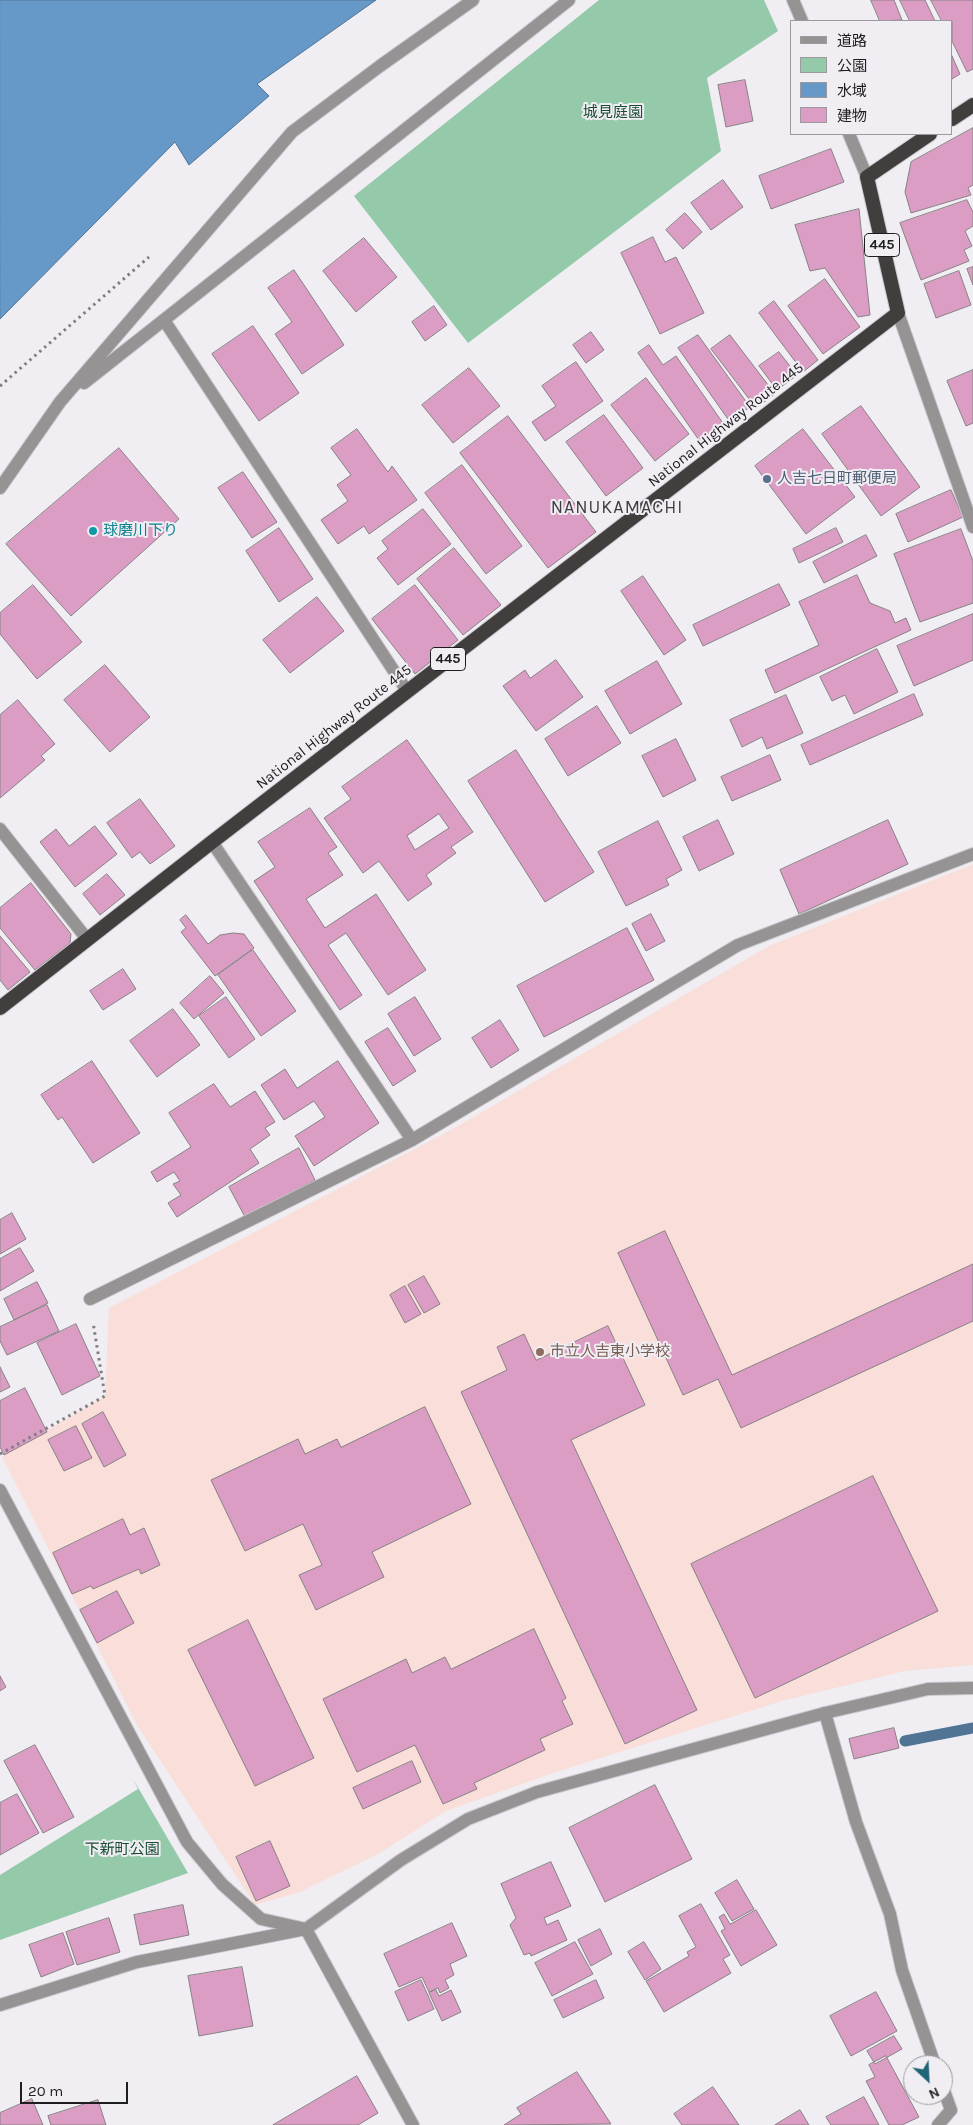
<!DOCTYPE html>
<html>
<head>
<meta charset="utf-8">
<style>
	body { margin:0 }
	#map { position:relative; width:973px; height:2125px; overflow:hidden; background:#f0eef3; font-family:Karla,"Noto Sans JP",sans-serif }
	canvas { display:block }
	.legend { position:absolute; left:790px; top:20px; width:162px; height:115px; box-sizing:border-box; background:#f0eef3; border:1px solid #9c9a9e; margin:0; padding:6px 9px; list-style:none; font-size:15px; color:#1e1d1f }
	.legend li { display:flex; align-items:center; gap:10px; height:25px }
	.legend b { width:25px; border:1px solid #9c9a9e }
	.north { position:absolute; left:903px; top:2055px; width:50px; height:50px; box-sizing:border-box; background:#f0eef3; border:1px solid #9c9a9e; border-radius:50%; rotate:155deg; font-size:14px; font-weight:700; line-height:20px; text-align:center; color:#1e1d1f }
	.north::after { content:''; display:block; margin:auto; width:18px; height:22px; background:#226577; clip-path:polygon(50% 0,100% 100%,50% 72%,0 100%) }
	.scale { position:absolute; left:20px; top:2082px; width:108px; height:22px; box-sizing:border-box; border:2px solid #1e1d1f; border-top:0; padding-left:6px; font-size:15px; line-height:18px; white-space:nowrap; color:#1e1d1f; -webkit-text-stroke:4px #f0eef3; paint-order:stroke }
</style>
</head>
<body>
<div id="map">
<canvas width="973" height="2125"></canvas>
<ul class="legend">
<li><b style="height:6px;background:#969394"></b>道路</li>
<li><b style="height:14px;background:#94caaa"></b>公園</li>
<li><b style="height:14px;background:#6799c8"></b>水域</li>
<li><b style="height:14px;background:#db9dc3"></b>建物</li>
</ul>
<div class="north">N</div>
<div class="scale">20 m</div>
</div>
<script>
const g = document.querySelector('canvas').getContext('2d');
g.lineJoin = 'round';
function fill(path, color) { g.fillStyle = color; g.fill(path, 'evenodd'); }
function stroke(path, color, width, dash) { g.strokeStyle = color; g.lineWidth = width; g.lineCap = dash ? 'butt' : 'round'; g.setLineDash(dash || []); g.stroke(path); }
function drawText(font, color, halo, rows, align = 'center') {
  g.font = font + ' Karla,"Noto Sans JP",sans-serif'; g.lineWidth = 4; g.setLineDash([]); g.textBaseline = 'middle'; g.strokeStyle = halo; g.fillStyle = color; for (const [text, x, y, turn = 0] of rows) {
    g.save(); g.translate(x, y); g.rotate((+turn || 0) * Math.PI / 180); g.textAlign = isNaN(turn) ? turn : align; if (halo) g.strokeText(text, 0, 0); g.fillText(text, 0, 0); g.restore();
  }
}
const education = new Path2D(`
	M973 864V1665L905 1671 782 1701 553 1773 446 1811 378 1854 300 1892 255 1905 137 1725 2 1457 105 1396 109 1308 449 1131 769 946Z`);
const green = new Path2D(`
	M599 0H764L778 31 707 78 721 151 468 343 354 196Z
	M133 1779 188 1873 0 1940V1875L138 1789Z`);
const water = new Path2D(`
	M0 0H376L257 84 269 96 189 165 175 142 0 319Z`);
const stream = new Path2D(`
	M905 1741 973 1728`);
const building = new Path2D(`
	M871 0H894L902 20 880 21Z
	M900 0H925L935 21H910Z
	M931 0H973V69L967 72 952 41V21H942Z
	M952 56 960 74 952 79Z
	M745 80 753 121 726 127 718 85Z
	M973 128V185L968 188 971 195 911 213 905 192 911 162Z
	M831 149 844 182 771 209 759 176Z
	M723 180 743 207 711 230 691 203Z
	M967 200 973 212V226L965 231 972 246 964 250 969 261 921 280 900 223Z
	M859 209 870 315 858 317 825 268 810 271 795 225Z
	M685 213 702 232 683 249 666 230Z
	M653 237 665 262 676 257 704 313 660 334 621 253Z
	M364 238 397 277 356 312 323 271Z
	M973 267V285L967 269Z
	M294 270 344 345 302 374 275 334 292 322 268 288Z
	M959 271 971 305 936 318 924 284Z
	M825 279 860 327 823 354 788 306Z
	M774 301 818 360 803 372 759 313Z
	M434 306 447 325 425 341 412 322Z
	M253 326 299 393 259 421 212 354Z
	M591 332 604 350 586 363 573 345Z
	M698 335 750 407 730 422 678 348Z
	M730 335 775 394 756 408 711 349Z
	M649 345 663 365 676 356 725 426 701 443 638 353Z
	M779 352 797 375 777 390 759 366Z
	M576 362 603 401 545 441 532 422 556 406 542 386Z
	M469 368 500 406 453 443 422 405Z
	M973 370V423L966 426 947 381Z
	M646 378 689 434 655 461 611 405Z
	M861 406 920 487 881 516 822 434Z
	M604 415 643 468 606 496 566 442Z
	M508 416 596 532 548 568 460 453Z
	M357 429 388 472 392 466 417 500 369 534 364 526 338 544 321 520 348 501 337 485 351 475 331 448Z
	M803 429 855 497 806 534 755 466Z
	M119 448 179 519 71 616 6 544Z
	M462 465 522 546 486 574 425 493Z
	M243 472 277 522 252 538 218 488Z
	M951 490 963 517 908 542 896 514Z
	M423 509 451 544 398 585 377 558 388 549 382 541Z
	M279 528 313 579 279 602 246 551Z
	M836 528 843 542 799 563 793 549Z
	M961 529 973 561V603L920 622 894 554Z
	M866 535 877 556 824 583 813 562Z
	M454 548 501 605 463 635 417 579Z
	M857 575 870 603 890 611 895 623 906 618 911 630 775 693 765 670 819 645 799 602Z
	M643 576 686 640 664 655 621 591Z
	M779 584 790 605 703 646 693 625Z
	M33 585 82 642 37 679 0 634V613Z
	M415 585 458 640 415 674 372 619Z
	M317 597 344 631 290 673 263 640Z
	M973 614V660L914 686 897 646Z
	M877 649 898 692 854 714 845 695 832 701 820 677Z
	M556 660 583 697 536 731 503 686 525 670 530 678Z
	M657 661 682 704 630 734 605 691Z
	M105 665 150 717 110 752 64 700Z
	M914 694 923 715 810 765 801 745Z
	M786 695 803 733 767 749 762 737 742 747 730 720Z
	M18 700 55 744 41 756 45 760 0 798V715Z
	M597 706 621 743 568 776 545 739Z
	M676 739 696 780 663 797 642 756Z
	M407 740 473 832 451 847 456 853 426 875 432 884 408 901 379 861 363 873 324 818 351 799 342 787ZM439 814 449 828 415 850 407 836Z
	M516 750 594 872 545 902 468 781Z
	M770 755 781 780 732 801 721 777Z
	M140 799 175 846 150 864 140 852 132 858 107 823Z
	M310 808 337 847 328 853 343 875 306 899 325 928 376 894 426 970 388 995 346 933 328 945 362 995 340 1010 254 881 275 867 258 842Z
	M718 820 734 854 699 871 683 837Z
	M888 820 908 864 799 914 780 870Z
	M658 821 682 870 666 879 669 885 626 906 598 852Z
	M95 826 117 854 75 887 40 842 56 829 69 846Z
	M107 874 125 895 100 915 83 894Z
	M31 883 71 934 70 943 35 970 0 928V908Z
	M651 914 665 941 646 951 632 924Z
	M186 915 208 944 220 935 233 933 244 934 254 948 215 976 181 932 186 928 180 920Z
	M627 928 654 980 544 1037 517 986Z
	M0 936 30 972 8 990 0 980Z
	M253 950 296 1011 261 1036 218 975Z
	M123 969 136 989 103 1010 90 991Z
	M210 976 224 993 194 1019 180 1003Z
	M226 997 255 1039 229 1058 199 1016Z
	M415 997 441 1039 414 1056 388 1014Z
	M173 1009 200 1045 157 1077 130 1041Z
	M500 1020 519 1050 491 1068 472 1038Z
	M388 1028 416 1071 393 1086 365 1042Z
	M92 1061 140 1133 93 1163 62 1117 58 1120 41 1095Z
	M338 1061 379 1123 314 1166 295 1136 325 1117 314 1101 284 1120 261 1085 285 1069 297 1088Z
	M214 1084 230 1107 255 1091 275 1122 265 1128 270 1135 250 1149 259 1163 177 1217 168 1203 181 1195 173 1184 180 1181 174 1172 157 1182 151 1172 191 1147 169 1113Z
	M299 1148 315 1180 245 1217 229 1187Z
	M12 1213 26 1239 0 1254V1220Z
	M665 1231 732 1375 973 1264V1321L741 1428 718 1379 683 1395 618 1253Z
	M20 1248 34 1271 0 1291V1259Z
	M424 1276 440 1304 424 1313 408 1285Z
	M37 1282 48 1303 14 1320 4 1299Z
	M405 1286 421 1314 405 1323 390 1295Z
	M47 1305 59 1331 7 1355 0 1341V1327Z
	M76 1324 100 1376 62 1395 37 1343Z
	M608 1326 645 1405 571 1440 697 1710 625 1744 461 1392 507 1370 497 1347 524 1334 536 1360Z
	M0 1367 10 1387 0 1392Z
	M25 1388 47 1432 4 1455 0 1447V1401Z
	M425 1407 471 1504 372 1552 384 1577 316 1610 299 1575 322 1565 303 1524 245 1551 211 1480 298 1439 305 1454 337 1439 341 1447Z
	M103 1412 126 1455 104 1467 82 1424Z
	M76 1426 92 1458 64 1471 48 1440Z
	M873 1476 938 1611 755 1698 691 1564Z
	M123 1519 130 1535 144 1528 160 1565 141 1574 139 1569 93 1589 91 1586 72 1594 53 1553Z
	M117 1591 134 1623 97 1643 80 1610Z
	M248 1620 314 1758 255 1786 188 1650Z
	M534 1629 566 1698 562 1701 573 1724 540 1739 545 1750 474 1783 477 1789 443 1804 415 1745 357 1772 323 1699 406 1659 412 1673 445 1657 451 1669Z
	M0 1676 6 1687 0 1691Z
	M894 1728 899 1748 854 1759 849 1739Z
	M35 1745 74 1817 43 1833 4 1761Z
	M412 1761 421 1782 363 1809 353 1788Z
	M655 1785 692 1859 605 1902 569 1828Z
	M17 1794 39 1833 0 1855V1803Z
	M270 1841 290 1886 256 1901 236 1857Z
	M551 1862 571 1906 544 1918 547 1925 558 1920 567 1940 531 1956 530 1953 524 1955 510 1925 516 1918 501 1884Z
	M737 1880 754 1909 732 1921 715 1893Z
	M701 1904 730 1955 723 1959 731 1973 664 2012 646 1981 689 1956 687 1952 696 1947 679 1916Z
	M183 1905 189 1935 140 1945 134 1915Z
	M756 1910 777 1945 741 1966 721 1931 725 1929 719 1917 724 1914 730 1924Z
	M109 1918 120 1952 77 1965 66 1932Z
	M452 1923 467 1956 450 1964 454 1975 445 1980 449 1988 440 1993 438 1988 429 1992 422 1977 399 1987 384 1954Z
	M600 1929 612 1954 591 1966 578 1940Z
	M63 1933 74 1964 41 1977 29 1945Z
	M575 1942 593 1974 552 1996 535 1963Z
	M644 1942 661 1969 645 1980 628 1952Z
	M242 1967 253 2026 199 2036 188 1976Z
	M421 1980 434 2009 408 2021 395 1992Z
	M596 1980 604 1998 563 2018 554 2000Z
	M436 1990 439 1996 451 1990 461 2012 442 2021 429 1993Z
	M876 1992 897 2031 851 2056 830 2016Z
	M894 2036 902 2049 875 2064 867 2051Z
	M886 2056 919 2117 902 2125H889L866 2081 875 2077 869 2065Z
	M577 2072 611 2124 504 2125 521 2114 517 2108Z
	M357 2076 378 2113 358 2125H273Z
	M713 2087 739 2125H682L674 2114Z
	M864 2097 879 2125H831L826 2117Z
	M32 2099 43 2125H0V2113Z
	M98 2100 106 2125H51L48 2116Z
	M800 2110 809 2125H775Z`);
const path = new Path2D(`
	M0 386 149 257
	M0 1454 105 1396 93 1322`);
const service = new Path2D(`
	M825 1713 856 1822 890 1914 902 1970 935 2065
	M938 2125 951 2110 943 2088`);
const minor = new Path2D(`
	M793 0 802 21
	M849 134 867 177
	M898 313 973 527
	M164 320 407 691
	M84 383 569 0
	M0 488 60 402 292 132 380 66 473 0
	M0 829 87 939
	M212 842 412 1140
	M90 1299 412 1140 738 945 973 854
	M0 1490 187 1842 222 1884 261 1919 306 1929 401 1860 468 1819 537 1792 825 1713 928 1689 973 1688
	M0 2005 137 1962 306 1929 413 2125`);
const trunk = new Path2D(`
	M952 119 973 105
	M0 1008 212 842 898 313 867 177 930 134`);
const markers = [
	[767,479,5,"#5c6f8a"],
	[93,531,5,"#0f9aa8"],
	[540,1352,5,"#8d6e63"]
];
const shields = [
	[882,245,35],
	[448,659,35]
];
const shieldNames = [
	["445",882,245],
	["445",448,659]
];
const parkNames = [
	["城見庭園",613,113],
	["下新町公園",122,1850]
];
const streetNames = [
	["National Highway Route 445",726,425,-38],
	["National Highway Route 445",334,727,-38]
];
const serviceNames = [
	["人吉七日町郵便局",777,479]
];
const cultureNames = [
	["球磨川下り",103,531]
];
const educationNames = [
	["市立人吉東小学校",550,1352]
];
const quarterNames = [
	["NANUKAMACHI",617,508]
];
fill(education, '#f9deda');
fill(green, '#94caaa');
fill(water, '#6799c8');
stroke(water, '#517495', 1);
stroke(stream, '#517495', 11);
fill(building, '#db9dc3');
stroke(building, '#878285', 1);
stroke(service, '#cac8cd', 14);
stroke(minor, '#cac8cd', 14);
stroke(trunk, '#cac8cd', 16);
stroke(path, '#7f7e81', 3, [2.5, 4]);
stroke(service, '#969394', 12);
stroke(minor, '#969394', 12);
stroke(trunk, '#433e3e', 14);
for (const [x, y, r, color] of markers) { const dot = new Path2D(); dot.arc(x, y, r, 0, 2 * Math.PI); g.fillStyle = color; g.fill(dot); stroke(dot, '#f0eef3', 2); }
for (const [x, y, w] of shields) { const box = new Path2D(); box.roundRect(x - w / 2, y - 11.5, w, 23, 4); g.fillStyle = '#f0eef3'; g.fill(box); stroke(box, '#1e1d1f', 1); }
drawText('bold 14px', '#1e1d1f', null, shieldNames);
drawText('15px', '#184c32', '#f0eef3', parkNames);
drawText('15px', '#1e1d1f', '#f0eef3', streetNames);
drawText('15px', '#4e5e75', '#f0eef3', serviceNames, 'left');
drawText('15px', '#0d838f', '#f0eef3', cultureNames, 'left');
drawText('15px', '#785e54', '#f0eef3', educationNames, 'left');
g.letterSpacing = '1px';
drawText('18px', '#403e42', '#f0eef3', quarterNames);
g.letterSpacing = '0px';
</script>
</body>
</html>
